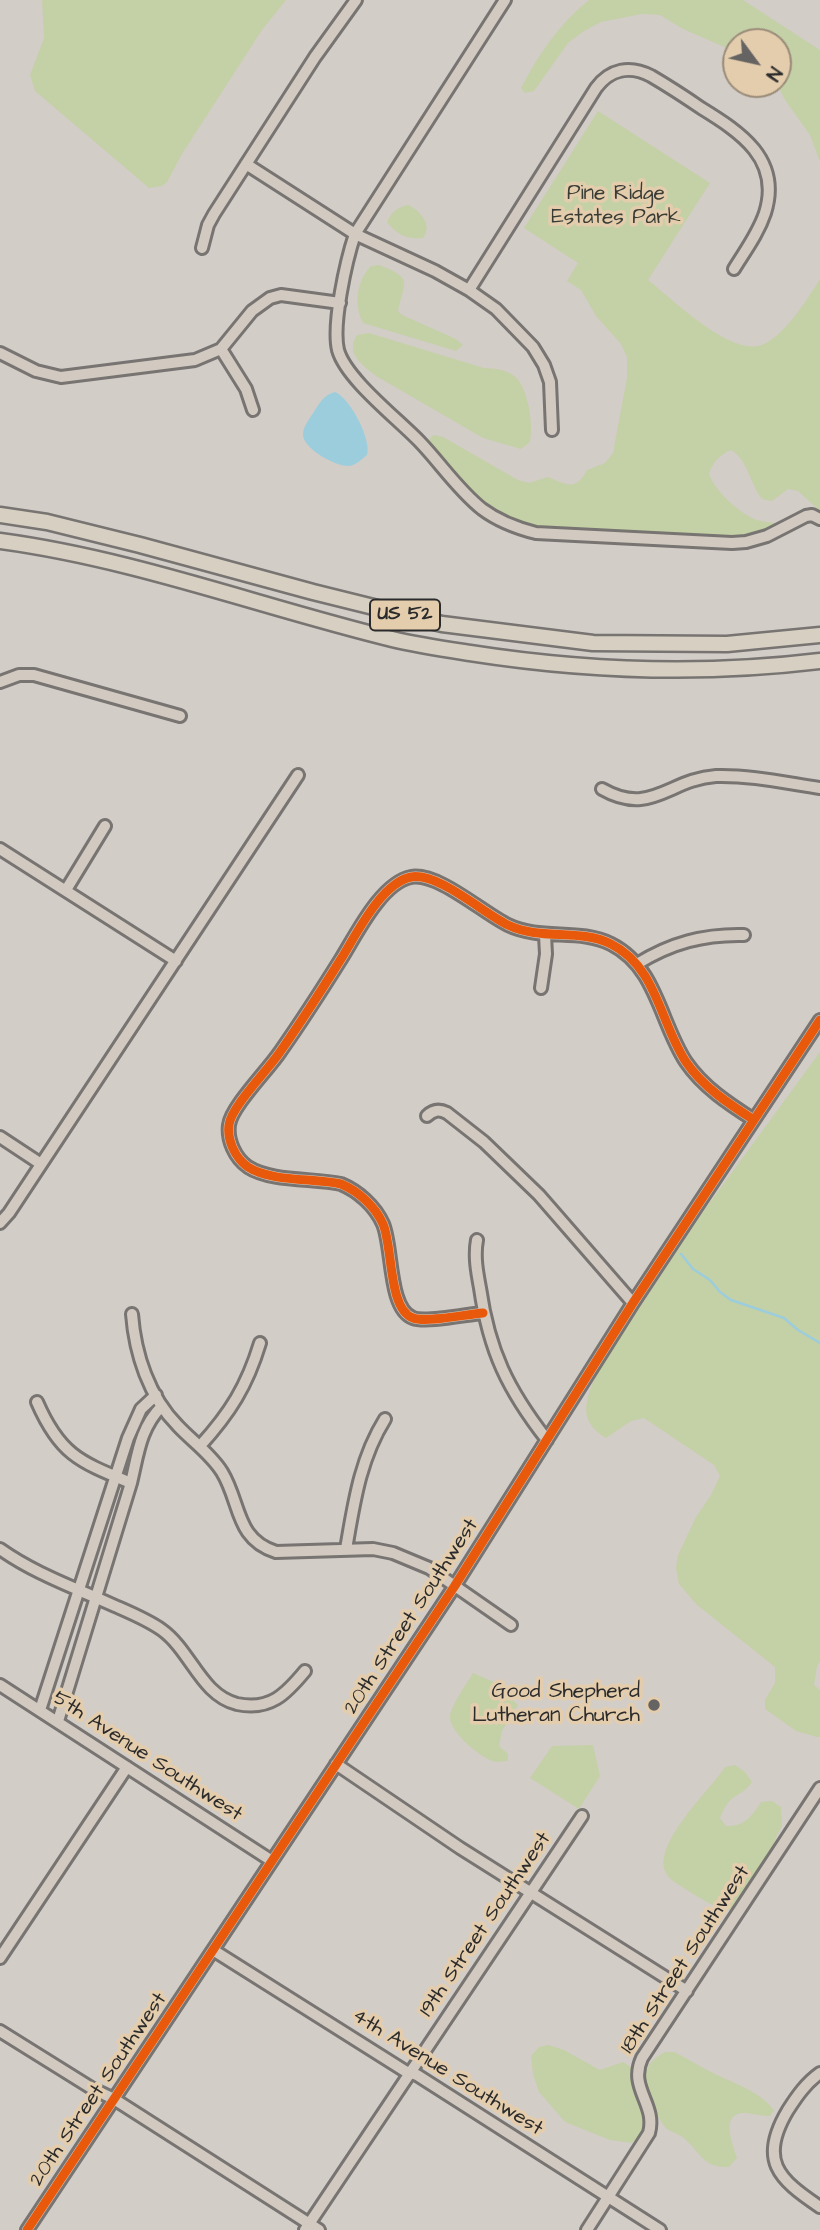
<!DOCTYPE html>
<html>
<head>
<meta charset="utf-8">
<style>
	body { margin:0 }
	#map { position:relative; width:820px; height:2230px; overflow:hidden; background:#d3cdc8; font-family:"Architects Daughter",sans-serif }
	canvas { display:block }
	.north { position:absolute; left:722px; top:28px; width:70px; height:70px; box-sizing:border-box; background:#e4cdad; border:2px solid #9a8c79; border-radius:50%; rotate:123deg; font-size:19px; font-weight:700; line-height:28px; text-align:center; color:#2b2b2b }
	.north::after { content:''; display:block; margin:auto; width:24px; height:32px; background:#666462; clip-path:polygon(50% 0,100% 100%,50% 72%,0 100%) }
</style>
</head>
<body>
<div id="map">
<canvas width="820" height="2230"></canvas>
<div class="north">N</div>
</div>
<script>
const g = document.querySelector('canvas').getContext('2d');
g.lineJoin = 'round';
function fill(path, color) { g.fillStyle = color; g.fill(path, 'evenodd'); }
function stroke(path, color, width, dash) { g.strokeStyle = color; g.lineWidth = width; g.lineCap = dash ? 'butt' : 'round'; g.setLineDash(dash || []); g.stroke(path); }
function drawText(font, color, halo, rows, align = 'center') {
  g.font = font + ' "Architects Daughter",sans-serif'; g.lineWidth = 7; g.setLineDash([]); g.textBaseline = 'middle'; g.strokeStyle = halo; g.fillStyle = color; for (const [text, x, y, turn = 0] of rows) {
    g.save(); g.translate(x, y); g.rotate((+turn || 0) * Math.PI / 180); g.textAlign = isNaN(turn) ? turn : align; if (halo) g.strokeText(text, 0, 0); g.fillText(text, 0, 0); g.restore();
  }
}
const green = new Path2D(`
	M42 0H286L262 30 182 154 167 182 162 186 149 188 35 91 30 75 44 38Z
	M589 0H743L820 50V162L810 135 785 100 777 84 778 42H736V52L683 29 660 15 642 14 601 22 584 31 568 43 534 91 525 93 521 88C538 55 560 23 589 0Z
	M598 111 710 183 648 280C671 298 726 352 758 346 782 341 808 298 820 279V511L798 491 788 489 772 501 762 499C750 484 748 460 731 450 719 455 713 462 709 474 715 491 740 514 757 520 764 522 772 522 779 524L782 531C778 537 772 541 765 543 734 553 666 545 632 543 611 541 589 541 568 538 550 535 524 525 507 518 482 507 437 465 429 439L434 435 443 437 518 480 529 483 548 477C567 485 576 491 587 470L605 463 613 453 627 378V357L621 344 596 316 581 290 567 281 578 263 524 228Z
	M409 205C421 212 433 225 423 238 407 240 396 234 387 222 392 211 398 207 409 205Z
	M379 265C413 278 405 281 398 311L402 315 456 339 463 345 456 351 363 323C354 306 356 281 371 266Z
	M369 333 484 368C515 369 523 379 529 408 531 419 532 431 530 442L521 449 483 438 376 376C362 365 345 353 357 335Z
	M820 1052V1661L817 1666 814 1685 820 1690V1737H817L796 1731 765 1709V1700L775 1683V1667L697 1605 679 1584 676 1568 678 1555 696 1517 711 1495 720 1476 714 1465 644 1418 631 1421 606 1438C575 1420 587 1397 598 1370L703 1212Z
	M473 1673 494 1682 518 1705 502 1731 499 1746 508 1754V1761C505 1761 498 1762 496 1762 483 1760 449 1732 450 1717 450 1707 467 1683 473 1673Z
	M593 1745 600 1776 579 1809 530 1778 552 1746Z
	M735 1765 745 1772 752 1782C746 1791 741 1792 733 1798 726 1803 723 1811 720 1818L726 1826C744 1827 752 1816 761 1802L772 1801 781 1807 782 1825 766 1860 741 1902 732 1910C715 1908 701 1899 687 1890 680 1885 670 1881 666 1873 651 1845 710 1790 725 1767Z
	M548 2045 564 2050 600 2070 623 2062 631 2067C632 2073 631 2080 633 2085 639 2111 657 2121 632 2143L610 2140 565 2122 539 2092 533 2074 531 2056 539 2047Z
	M665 2052H674C687 2058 700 2067 713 2073 735 2084 758 2090 774 2110L770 2116C762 2116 755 2114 747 2113 718 2111 733 2144 737 2158L729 2167C704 2168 702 2155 686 2140 680 2134 673 2133 667 2129 662 2125 658 2116 655 2111 641 2086 638 2066 665 2052Z`);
const water = new Path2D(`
	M335 392C350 398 372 440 367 455 362 459 356 465 349 466 336 467 302 448 303 434 303 426 311 417 315 410 321 401 324 395 335 392Z`);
const stream = new Path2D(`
	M681 1254 693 1269 710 1280 720 1292 731 1300 784 1318 798 1330 820 1343`);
const minor = new Path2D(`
	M505 0 355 234C346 261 332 324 338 350 346 379 398 419 420 442 441 464 458 490 482 509 498 521 516 528 536 533L732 543 746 542 767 536 806 516 812 515 820 519
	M246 164 355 234 435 271 469 290 496 309 533 347 544 365 550 382 552 430
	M202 248 208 225 214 214 315 57 356 0
	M469 290 596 88C610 69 630 65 651 76 668 86 685 97 701 108 740 132 782 159 765 213 758 234 745 251 734 269
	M221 349 246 389 253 410
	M0 353 36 371 61 377 195 360 221 349 252 311 270 298 281 295 340 303
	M0 682 19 675H34L180 716
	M602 789C651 817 669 779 716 776 750 775 786 783 820 788
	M0 849 176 961
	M66 890 105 826
	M637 964C671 943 704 934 744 935
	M541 988 546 954 545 935
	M427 1116C433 1110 439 1109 447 1113L484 1142 539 1195 633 1303
	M0 1137 41 1164
	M0 1223 9 1213 298 775
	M477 1240C474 1256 477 1272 480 1288 489 1351 508 1390 547 1440
	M483 1313C468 1314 426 1323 413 1318 388 1309 393 1247 383 1224 375 1206 358 1191 341 1184 314 1178 271 1182 248 1167 235 1158 227 1140 229 1125 231 1107 268 1070 280 1052 301 1022 321 991 341 959 356 935 381 883 411 877 438 872 483 913 508 925 541 941 579 928 611 944 657 967 660 1023 686 1062 703 1087 729 1104 754 1120
	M132 1314C135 1354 149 1397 178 1426 192 1441 211 1454 222 1472 241 1503 235 1539 276 1552L373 1549 393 1553 429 1568 511 1625
	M37 1402C60 1455 80 1462 131 1483
	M200 1446C230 1413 247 1386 260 1343
	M0 1549C35 1574 76 1588 115 1606 131 1613 148 1620 162 1630 191 1651 201 1695 237 1704 270 1711 286 1694 305 1671
	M346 1549C354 1503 360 1459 385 1419
	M0 1685 272 1861
	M40 1710 128 1438 141 1409 156 1395
	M58 1721 131 1483C138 1454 140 1428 162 1406
	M336 1764 460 1848 687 1991
	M213 1950 405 2071 417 2075 660 2230
	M0 1958 127 1767
	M0 2031 93 2089 114 2099 319 2230
	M820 2073C806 2083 797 2096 788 2110 758 2160 778 2179 820 2207
	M27 2230 454 1587 633 1303 820 1020
	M305 2230 582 1816
	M587 2230 649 2133C657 2104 628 2088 642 2058L820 1788`);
const highway = new Path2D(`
	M0 515 47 522 140 545 313 592 442 624 593 643 727 644 820 635
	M0 541C134 559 261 607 392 639 417 645 444 649 470 653 585 671 705 675 820 661`);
const cycleway = new Path2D(`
	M483 1313C468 1314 426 1323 413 1318 388 1309 393 1247 383 1224 375 1206 358 1191 341 1184 314 1178 271 1182 248 1167 235 1158 227 1140 229 1125 231 1107 268 1070 280 1052 301 1022 321 991 341 959 356 935 381 883 411 877 438 872 483 913 508 925 541 941 579 928 611 944 657 967 660 1023 686 1062 703 1087 729 1104 754 1120
	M27 2230 454 1587 633 1303 820 1020`);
const markers = [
	[654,1705,7,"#666462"]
];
const shields = [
	[405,615,70]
];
const shieldNames = [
	["US 52",405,615]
];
const parkNames = [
	["Pine Ridge",616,195],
	["Estates Park",616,219]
];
const streetNames = [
	["20th Street Southwest",412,1617,-57],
	["5th Avenue Southwest",147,1757,33],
	["19th Street Southwest",486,1925,-56],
	["18th Street Southwest",686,1960,-57],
	["4th Avenue Southwest",447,2073,32],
	["20th Street Southwest",99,2090,-56]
];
const poiNames = [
	["Good Shepherd",640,1693],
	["Lutheran Church",640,1717]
];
fill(green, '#c4d0a6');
fill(water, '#9ccddc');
stroke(stream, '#9ccddc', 2.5);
stroke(minor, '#777472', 16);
stroke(highway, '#777472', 19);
stroke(minor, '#d2cac0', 10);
stroke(highway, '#d6cfc2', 14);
stroke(cycleway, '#e8590c', 9);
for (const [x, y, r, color] of markers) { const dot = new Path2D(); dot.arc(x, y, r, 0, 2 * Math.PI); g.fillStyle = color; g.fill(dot); stroke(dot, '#e4cdad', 2.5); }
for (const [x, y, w] of shields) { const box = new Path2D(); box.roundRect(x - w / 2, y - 15.5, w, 31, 5); g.fillStyle = '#e4cdad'; g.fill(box); stroke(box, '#2b2b2b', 2); }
drawText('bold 19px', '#2b2b2b', null, shieldNames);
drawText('21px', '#393c35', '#e4cdad', parkNames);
drawText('21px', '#2b2b2b', '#e4cdad', streetNames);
drawText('21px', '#2b2b2b', '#e4cdad', poiNames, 'right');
</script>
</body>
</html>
